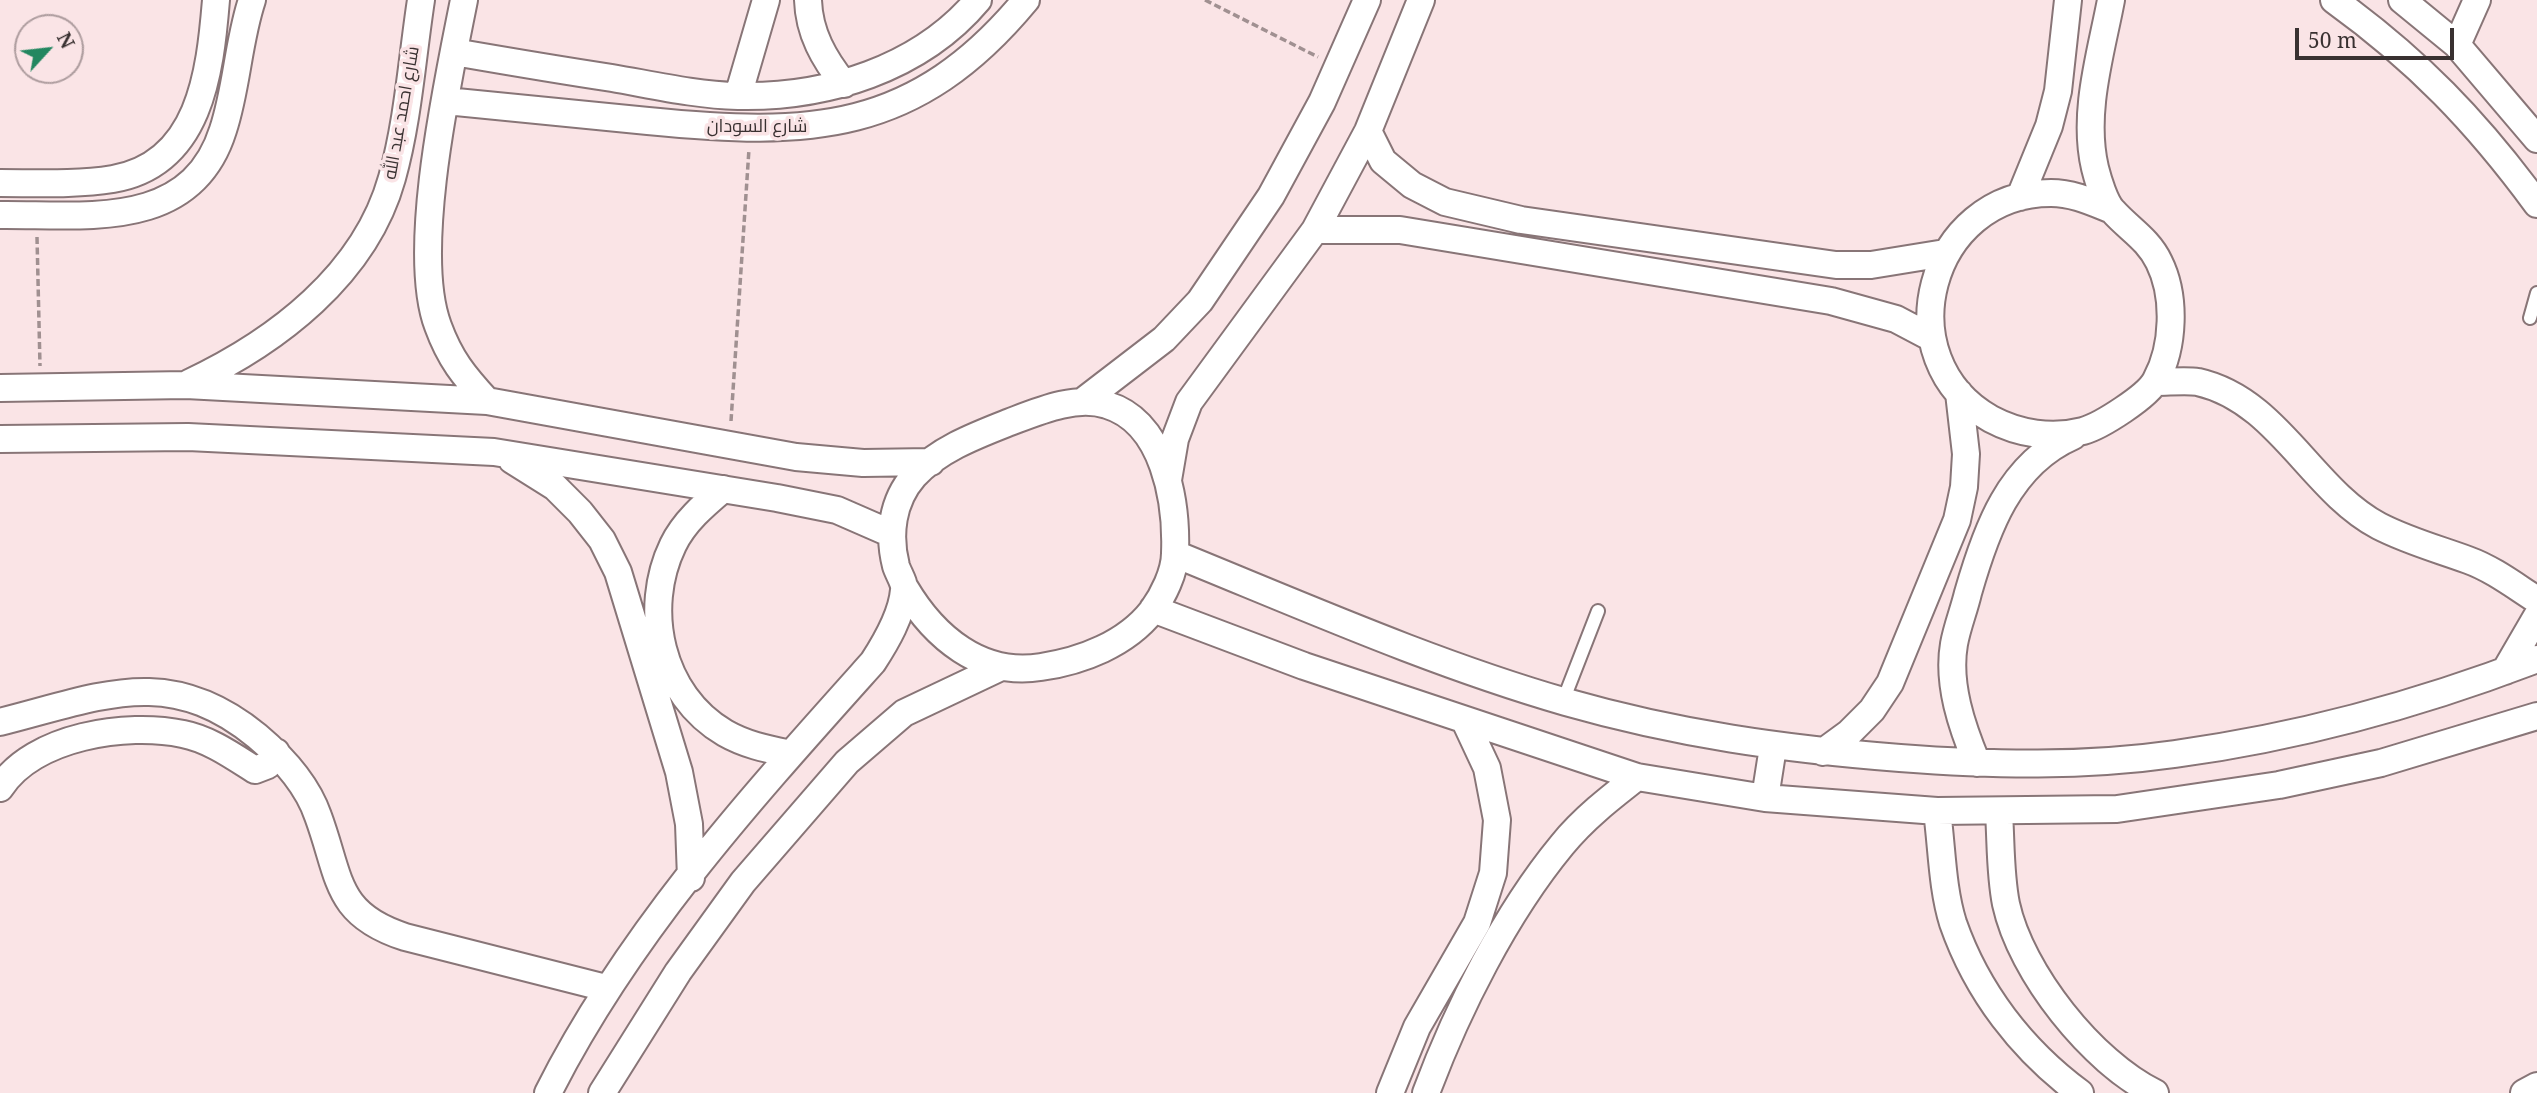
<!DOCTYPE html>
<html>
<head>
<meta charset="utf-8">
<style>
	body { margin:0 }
	#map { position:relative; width:2537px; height:1093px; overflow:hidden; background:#fae4e6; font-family:"Noto Serif",serif }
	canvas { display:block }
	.north { position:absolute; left:14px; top:14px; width:70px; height:70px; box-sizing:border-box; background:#fae4e6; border:2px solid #ad9c9e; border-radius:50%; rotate:63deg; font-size:19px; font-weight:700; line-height:28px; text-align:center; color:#393131 }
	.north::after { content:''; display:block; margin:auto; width:24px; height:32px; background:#238760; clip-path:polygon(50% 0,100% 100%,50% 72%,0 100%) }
	.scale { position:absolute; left:2295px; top:28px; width:159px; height:32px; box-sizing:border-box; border:4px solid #393131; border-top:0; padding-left:9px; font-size:21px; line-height:24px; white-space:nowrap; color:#393131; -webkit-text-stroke:5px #fae4e6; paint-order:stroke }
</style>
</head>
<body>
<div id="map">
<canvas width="2537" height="1093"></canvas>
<div class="north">N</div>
<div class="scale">50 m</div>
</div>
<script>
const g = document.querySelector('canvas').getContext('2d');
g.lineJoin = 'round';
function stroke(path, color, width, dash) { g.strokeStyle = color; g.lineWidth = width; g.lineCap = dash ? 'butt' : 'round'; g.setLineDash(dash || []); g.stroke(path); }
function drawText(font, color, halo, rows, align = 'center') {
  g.font = font + ' "Noto Serif",Cairo,serif'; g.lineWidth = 7; g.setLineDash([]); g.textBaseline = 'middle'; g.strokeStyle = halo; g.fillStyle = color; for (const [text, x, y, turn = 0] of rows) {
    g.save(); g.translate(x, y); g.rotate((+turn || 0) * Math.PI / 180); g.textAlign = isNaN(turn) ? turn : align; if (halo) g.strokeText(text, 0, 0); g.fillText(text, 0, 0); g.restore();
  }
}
const path = new Path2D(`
	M1205 0 1318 57
	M37 237 40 366
	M731 421 749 149`);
const lane = new Path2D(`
	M2530 318 2537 293
	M1563 701 1598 611`);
const street = new Path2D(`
	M464 0C448 81 410 252 438 326 450 359 464 376 487 401
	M808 0C809 33 824 59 844 84
	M2111 0C2101 53 2082 113 2095 168 2098 180 2105 203 2113 211 2129 229 2148 239 2159 262 2176 296 2174 347 2156 380 2148 396 2101 426 2083 431 2052 439 2019 434 1991 419 1884 359 1928 193 2051 193 2073 193 2092 202 2112 210
	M2334 0C2417 60 2476 121 2537 204
	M2402 0 2457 45 2537 139
	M2457 45 2477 0
	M454 52C506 61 559 70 612 78 653 85 696 95 738 96 826 98 920 69 978 0
	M738 96 766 0
	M446 101C514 108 581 115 648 121 810 137 915 134 1026 0
	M1368 131 1383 161 1412 185 1445 202 1521 220 1836 265H1871L1945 253
	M0 183C37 183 76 185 113 179 200 164 210 73 216 0
	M2020 197 2049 126 2058 91 2068 0
	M0 215C84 214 191 232 223 130 237 88 238 42 252 0
	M1315 230H1400L1831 301 1896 319 1932 338
	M2156 382C2169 382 2186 380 2198 382 2278 400 2311 490 2379 526 2408 541 2438 549 2468 560 2493 569 2515 586 2537 600
	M189 383C276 342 365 275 392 178 408 121 412 59 421 0
	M0 388 186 385 487 401 796 457 863 463 931 462
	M1082 402 1164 339 1200 301 1271 196 1322 102 1367 0
	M0 439 188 437 494 452 777 498 837 510 892 534
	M512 460 555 487 580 512 602 540 618 572 679 772 689 824 691 878
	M1168 480 1175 439 1189 402 1315 230 1368 131 1421 0
	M723 489C704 505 684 522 673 545 642 609 660 695 725 733 746 745 767 749 791 754
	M1175 554C1303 606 1434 664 1566 702 1678 734 1784 749 1900 758 1992 765 2084 767 2175 754 2300 737 2420 704 2537 659
	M1153 609 1304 666 1637 777 1765 798 1937 811 2117 809 2279 785 2381 763 2537 716
	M2505 671 2537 616
	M0 722C100 697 168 663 257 736 282 757 307 784 318 816 341 878 334 914 405 937L606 988
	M1823 752 1849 733 1872 710 1890 683 1957 520 1964 487 1966 454 1959 393
	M1977 763C1962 727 1947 684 1954 644 1957 627 1964 610 1968 593 1986 530 2009 464 2073 436
	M0 788C33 736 127 722 183 734 209 739 233 756 255 770L268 765 276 752
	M1765 798 1773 747
	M1937 811C1942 848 1942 888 1953 923 1977 992 2022 1050 2080 1093
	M1999 813C2001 843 2000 874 2006 904 2021 973 2092 1062 2155 1093
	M548 1093C629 932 753 796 873 662 886 642 902 615 904 590 905 583 898 573 896 566 888 535 892 501 914 476 939 449 977 435 1010 422 1039 411 1076 395 1107 405 1164 422 1177 501 1175 553 1175 572 1163 596 1152 611 1126 644 1082 661 1041 667 981 677 934 637 905 588
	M602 1093 678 972 743 882 847 762 904 713 999 668
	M1390 1093 1417 1027 1477 923 1493 873 1497 820 1487 768 1465 721
	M1426 1093C1457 1010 1505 914 1562 845 1583 819 1610 798 1637 777
	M2524 1093 2537 1086`);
const streetNames = [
	["شارع احمد عبد الله",402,113,-80],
	["شارع السودان",757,127]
];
stroke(lane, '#887577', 16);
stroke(street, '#887577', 30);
stroke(path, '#a09091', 3.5, [7, 3.5]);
stroke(lane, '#fff', 12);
stroke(street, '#fff', 26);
drawText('18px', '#393131', '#fae4e6', streetNames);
</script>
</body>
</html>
